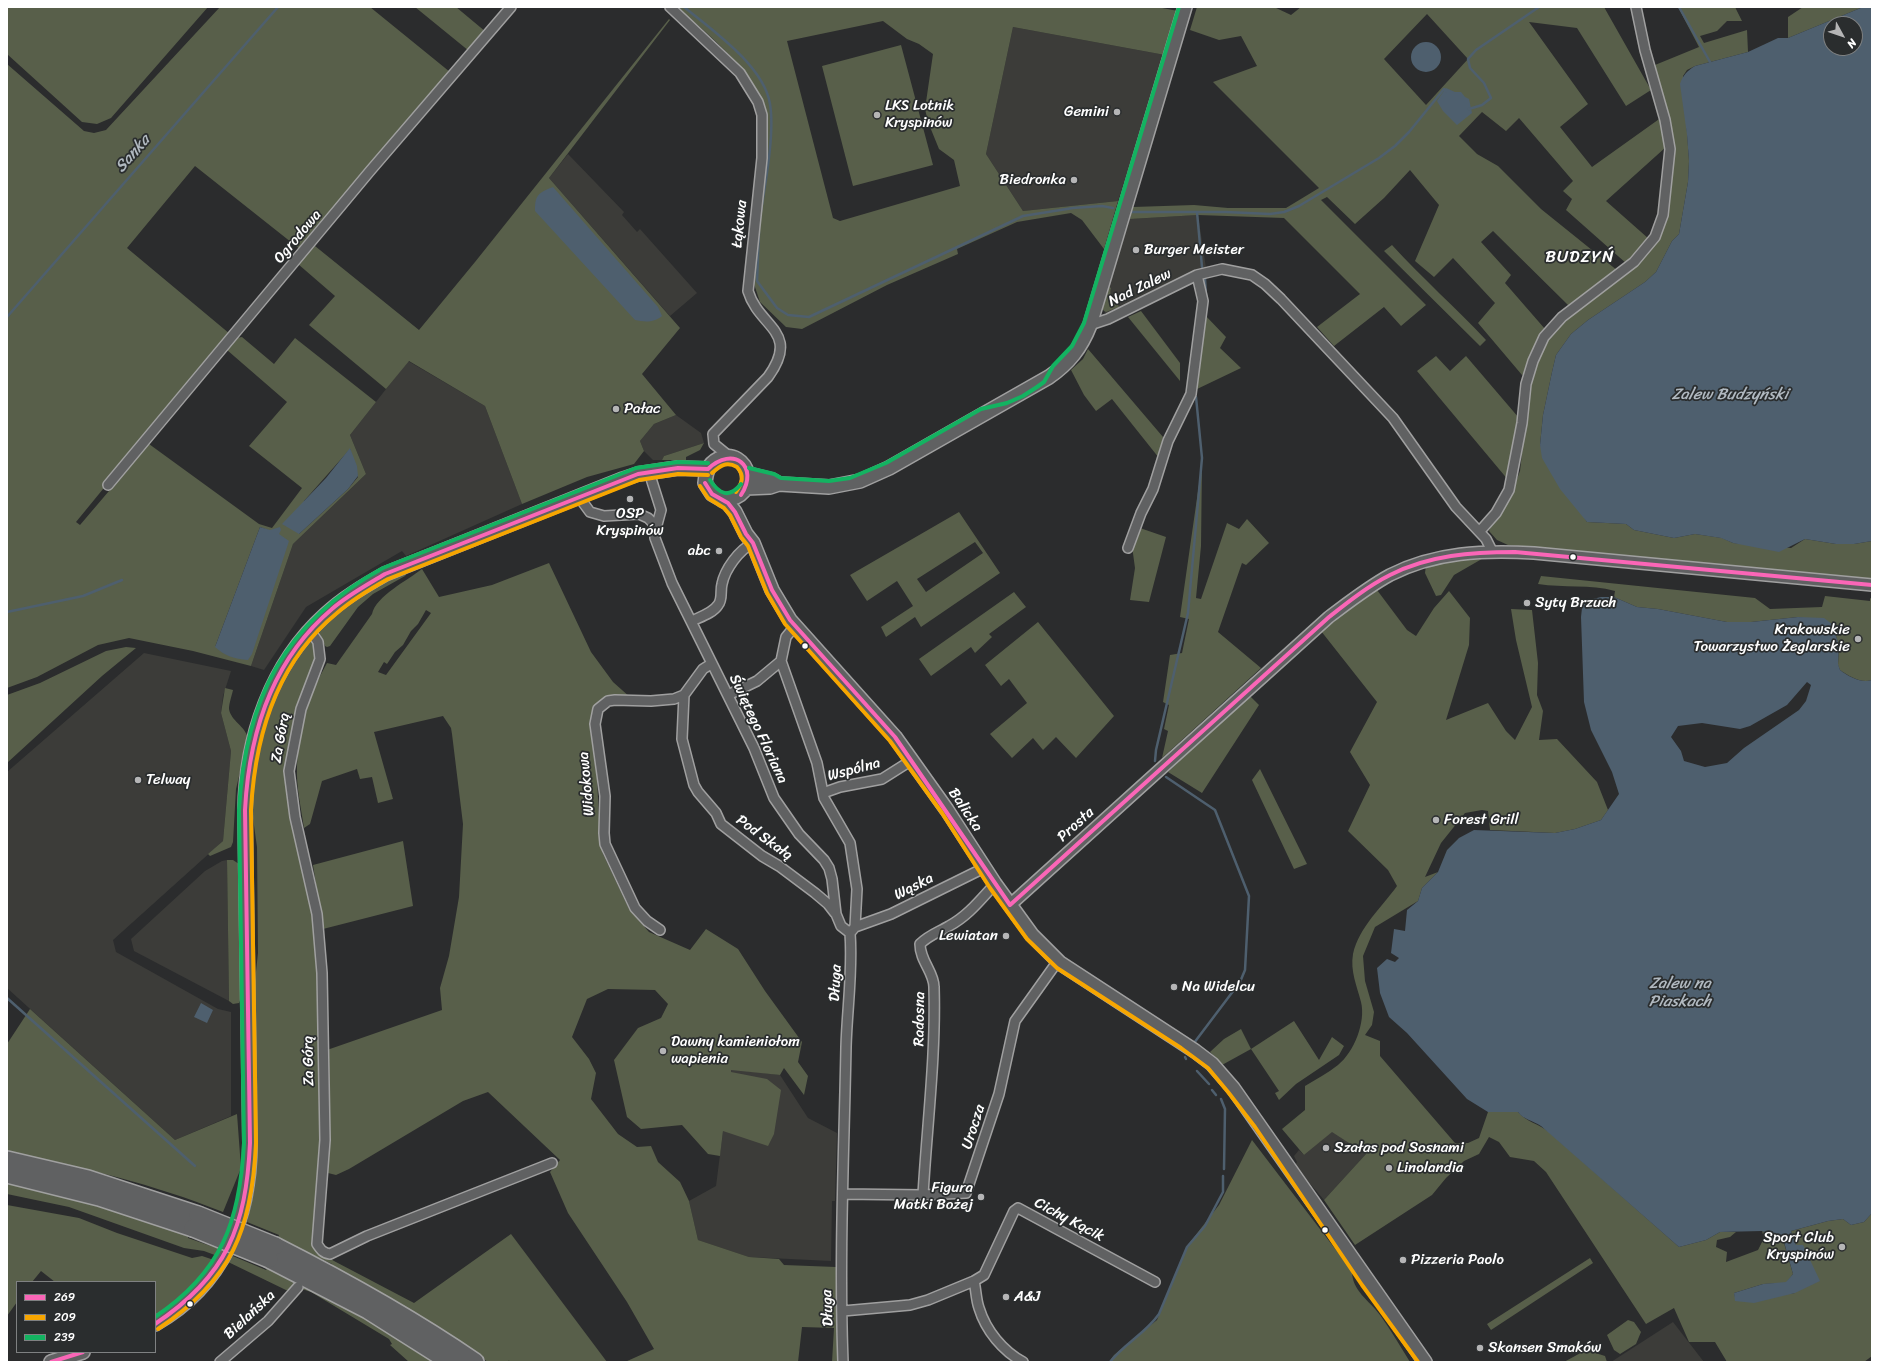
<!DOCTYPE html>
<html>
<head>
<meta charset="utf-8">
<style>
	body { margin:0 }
	#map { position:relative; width:1879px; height:1369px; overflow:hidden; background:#2b2c2d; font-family:Sriracha,sans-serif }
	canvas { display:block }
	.frame { position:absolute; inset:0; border:8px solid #fff; pointer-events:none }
	.legend { position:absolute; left:16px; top:1281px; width:140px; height:72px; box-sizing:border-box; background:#2a2d2e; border:1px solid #7f8182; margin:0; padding:5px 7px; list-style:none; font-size:12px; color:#fff }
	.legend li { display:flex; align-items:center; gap:8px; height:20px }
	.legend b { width:20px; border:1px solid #7f8182 }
	.north { position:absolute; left:1823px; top:16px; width:40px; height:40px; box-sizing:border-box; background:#2a2d2e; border:1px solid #7f8182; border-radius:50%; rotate:130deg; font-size:11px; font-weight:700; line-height:16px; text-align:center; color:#fff }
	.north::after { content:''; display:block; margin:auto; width:14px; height:18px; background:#b5b5b6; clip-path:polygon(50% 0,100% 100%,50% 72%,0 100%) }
</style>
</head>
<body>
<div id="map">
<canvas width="1879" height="1369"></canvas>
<div class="frame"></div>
<ul class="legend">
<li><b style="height:5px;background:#fa66b7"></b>269</li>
<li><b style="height:5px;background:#f7a600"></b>209</li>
<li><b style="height:5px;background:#13b361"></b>239</li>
</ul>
<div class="north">N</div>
</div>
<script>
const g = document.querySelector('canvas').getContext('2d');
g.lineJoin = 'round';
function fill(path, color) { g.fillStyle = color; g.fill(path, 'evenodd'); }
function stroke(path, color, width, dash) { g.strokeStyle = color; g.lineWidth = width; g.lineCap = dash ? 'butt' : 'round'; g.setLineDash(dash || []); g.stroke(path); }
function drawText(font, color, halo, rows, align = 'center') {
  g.font = font + ' Sriracha,sans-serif'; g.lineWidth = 3.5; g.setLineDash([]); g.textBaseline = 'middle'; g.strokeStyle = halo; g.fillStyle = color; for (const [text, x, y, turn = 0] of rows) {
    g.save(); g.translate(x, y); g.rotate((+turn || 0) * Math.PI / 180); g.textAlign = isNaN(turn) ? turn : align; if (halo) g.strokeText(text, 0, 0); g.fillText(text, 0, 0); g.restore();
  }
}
const built = new Path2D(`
	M1013 27 1165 55 1118 201 1023 211 986 154Z
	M568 154 624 212 622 215 637 232 640 229 697 293 670 316 549 178Z
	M1198 215 1206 268 1140 300 1110 313H1105L1102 307 1130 219Z
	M408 361 485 406 522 504 406 556 402 551 306 607 264 670 251 666 293 544 366 474 350 435Z
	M676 415 701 433 704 443 664 456 662 460H653L644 451 640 441 654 424Z
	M144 653 231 671 223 696 221 713 231 751 223 841 113 940 116 952 218 1009 231 1012V1116L175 1140 7 988V772Z
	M227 860 229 1001 134 951 131 939 205 871 222 861Z
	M731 1069 780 1075 808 1118 837 1133 835 1201H832L831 1261 749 1257 698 1240 689 1201 716 1186Z
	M1332 1131 1366 1154 1324 1200 1295 1166 1297 1162 1294 1156 1299 1150 1304 1155Z
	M1673 1322 1704 1362H1611Z`);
const green = new Path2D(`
	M7 7H208L111 118 97 124 82 122 7 54Z
	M220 7H370L450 72 301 250 195 166 127 248 230 334 76 522 80 525 149 444 259 524 272 528 302 488 249 446 287 402 227 350 236 338 242 337 274 364 295 338 376 402 350 435 366 474 293 544 251 666 193 651 129 638 98 645 37 677 7 688V64L84 131 94 133 106 130ZM350 449 358 477 348 489 299 534 304 501ZM260 527 270 531 276 529 279 534 215 647Z
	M415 7H456L486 32 469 51Z
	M677 7H1157L1178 11 1165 55 1013 27 986 154 1023 211 1118 201 1104 249 1082 220 1071 213 1017 222 957 249 958 254 887 285 802 329 786 327 760 302 753 281 767 122C760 75 711 37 677 7ZM883 21 907 39 919 44 933 54 925 109 928 122 939 149 954 160 960 186 840 221 833 218 787 41Z
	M1197 7H1274L1291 15 1301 7H1604L1651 90 1626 106 1577 28 1529 22 1588 104 1560 127 1592 167 1662 117 1666 147 1606 201 1649 239 1627 264 1566 210 1572 199 1563 191 1573 181 1519 118 1506 131 1482 112 1459 136 1477 154 1498 166 1541 209 1618 271 1569 306 1493 231 1481 242 1511 275 1505 283 1545 329 1536 345 1526 373 1522 375 1478 323 1495 303 1453 258 1434 277 1415 261 1439 205 1410 170 1384 198 1355 224 1327 197 1321 200 1426 305 1401 326 1384 307 1334 346 1317 327 1360 294 1284 218 1198 215 1130 219 1133 207 1194 205 1228 208H1286L1319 188 1213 82 1257 66 1241 36 1219 40 1190 30ZM1427 14 1468 59 1426 105 1384 59Z
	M1678 7H1735L1742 21H1727L1717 31 1700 36 1704 43 1747 30 1748 52 1695 66 1687 70 1683 76 1689 161 1688 182 1679 234 1672 241 1656 272 1645 282 1588 320 1571 334 1556 355 1552 372 1543 415 1540 445 1587 522 1626 524 1634 530 1674 538 1695 534 1722 538 1733 543 1791 548 1805 539 1836 544H1854L1872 541V581L1508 545 1497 540 1489 531 1492 524 1510 497 1520 471 1530 383 1546 339 1566 318 1629 271 1647 254 1666 217 1670 193 1672 149 1655 65 1699 47Z
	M1803 7H1863L1788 38V17Z
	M669 19 670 20 549 178 680 328 642 374 676 415 654 424 640 441 644 451 634 464 587 477 522 504 485 406 409 361 386 389 309 325 335 296 298 264 315 246 419 330 475 262Z
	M901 45 933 165 853 186 822 66Z
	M1392 245C1422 278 1456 308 1486 340L1480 346 1384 251Z
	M1109 287 1111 288C1108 297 1116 299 1119 307L1106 312 1103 310V307Z
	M1141 311 1180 363V381L1128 317Z
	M1204 314 1226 337 1220 348 1241 368 1195 390Z
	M1088 349 1163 437 1159 458 1112 399 1096 411 1084 395 1071 370 1083 359Z
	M1436 356 1450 371 1466 356 1519 418 1509 481 1417 371Z
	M704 443 700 450 686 457V460H662L664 456Z
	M1202 463 1201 546 1196 598 1201 599 1227 523 1239 529 1247 519 1269 543 1246 565 1242 563 1218 632 1261 668 1162 758 1168 731 1164 729 1169 705 1163 702 1170 655 1182 653 1189 619 1180 617Z
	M959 512 1000 573 921 627 915 617 886 637 881 627 913 606 897 581 867 601 850 575ZM975 542 983 553 926 592 917 579Z
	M1140 528 1166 537 1149 602 1130 600 1135 568 1132 546Z
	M1487 556 1454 575 1441 595 1436 596 1425 573 1426 565 1450 558Z
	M549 563 591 652 613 682 631 698 618 696 602 699 596 707V758L600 838 603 854 629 909 649 932 690 950 706 929 738 949 765 991 802 1042 798 1062 808 1076 804 1095 784 1068 780 1075 731 1070V1072L767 1079 781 1090 774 1134 768 1146 723 1131 720 1156 708 1154 682 1125 641 1129 627 1117 614 1060 638 1028 661 1018 668 1004 655 990 608 989 587 999 572 1037 589 1059 596 1073 591 1099 618 1134 637 1147 651 1146 658 1162 680 1182 689 1201 698 1240 749 1257 779 1259 784 1265 836 1267 840 1362H832L834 1328 802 1327 798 1362H625L654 1349 627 1302 568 1213 550 1172 560 1160 488 1092 463 1101 349 1169 336 1175 328 1173 327 1050 442 1010 440 988 449 956 459 897 463 824 452 734 451 728 443 716 374 732 393 799 378 803 372 777 360 779 357 769 322 781 310 824 304 828C301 808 296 786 297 766 298 729 309 695 327 663L336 665 372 614C376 596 408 580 422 569L439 597 492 585ZM426 610 431 613 386 675 378 672 384 662 387 664 395 652 403 645 411 631 418 624Z
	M408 572 405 576 373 594 358 607 330 646 327 647 325 646 319 632C327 610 383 582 404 573Z
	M1541 576 1755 598 1770 609 1822 607 1825 596 1870 601V598L1872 599V680C1861 684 1849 676 1840 670L1838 665 1839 645 1832 624 1798 617 1751 622H1727L1658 609 1637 607 1614 597 1615 591C1590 584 1564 588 1538 584Z
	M1377 590 1407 630 1416 636 1434 608 1449 591 1470 618 1469 645 1446 720 1488 703 1506 731 1515 740 1532 707 1516 640 1511 609 1532 610 1538 663 1537 695 1543 711 1539 740 1557 739 1597 782 1608 810 1601 820 1575 829 1555 833 1490 830 1488 811 1482 810 1465 813 1441 843 1425 877 1438 872 1422 888 1418 901 1375 927 1363 956 1365 981 1374 1012 1372 1025 1365 1035 1380 1041V1056L1455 1143H1468L1479 1138 1488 1112H1518C1525 1121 1539 1124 1549 1132L1679 1247 1706 1240 1720 1232H1736L1730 1237 1717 1240 1716 1247 1727 1252 1726 1262 1758 1250 1764 1238 1762 1231 1784 1243 1793 1274 1786 1283 1763 1284 1734 1293 1736 1301 1795 1293 1796 1245 1791 1231 1828 1221 1843 1219 1851 1225 1864 1222 1872 1213V1356L1864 1362H1727L1715 1342H1689L1674 1308 1646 1324 1546 1172 1534 1161 1510 1157 1499 1142 1489 1137 1479 1154 1464 1161 1446 1178 1432 1195 1355 1245 1324 1200 1366 1154 1332 1132 1304 1155 1282 1129 1305 1110V1086C1316 1079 1328 1073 1338 1065 1354 1052 1366 1022 1361 1002 1357 986 1350 971 1353 954 1359 927 1382 907 1397 886L1388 870 1348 831 1370 785 1350 752 1377 702 1321 631 1340 614Z
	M1014 592 1026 607 989 634 992 637 975 653 971 647 931 676 919 659Z
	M1038 622 1114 716 1076 758 1056 737 1043 750 1033 738 1012 758 990 734 1027 703 1009 679 1001 686 985 665Z
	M309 641H314L318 655 291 738 296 837 314 920 319 972 321 1144 313 1247 334 1261 414 1303 511 1234 607 1362H511L508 1360 510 1362H488L450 1336 333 1269 332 1264 278 1239 279 1235 247 1222 255 1186 258 1120 254 990 258 953 257 847 252 811 257 755 267 717 281 683Z
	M126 647 136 648 102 676 7 763V695L40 683 106 651Z
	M225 688 233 690C232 695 229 703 229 709 231 721 245 726 248 738L236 789 233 842 231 847 210 856 208 854 223 841 231 751 221 713Z
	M1249 695 1259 705 1202 793 1168 772Z
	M1260 769 1307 864 1294 869 1252 780Z
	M403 841 413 906 323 929 313 865Z
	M227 860H233L239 864 241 998 239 1003 233 1004 229 1001Z
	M30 1009 175 1140 237 1114 241 1168 223 1212C154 1184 80 1167 7 1151V1044Z
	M1294 1021 1319 1060 1332 1037 1344 1046 1339 1055 1296 1084 1279 1100 1275 1093 1279 1091 1251 1049 1222 1065 1210 1052 1224 1039 1241 1029 1251 1049Z
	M1252 1140 1352 1271C1352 1291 1369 1300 1380 1315 1391 1330 1400 1346 1410 1362H1109L1114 1355 1157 1320 1188 1245 1219 1205Z
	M7 1183 96 1204 189 1235 188 1238 222 1250 220 1257 204 1251 184 1248 69 1207 7 1194Z
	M7 1205 79 1218 117 1233 192 1258 202 1256 214 1260C195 1285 182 1299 155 1316V1282H55L41 1271 32 1282H17V1302L7 1316Z
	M228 1254 266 1270 268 1267 298 1283 288 1291 224 1260Z
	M1590 1258 1593 1263 1491 1330 1487 1324Z
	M305 1286 372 1323 434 1362H409L390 1345 392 1344 389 1339 311 1292 302 1289Z
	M1628 1320 1634 1322 1641 1332 1636 1344 1620 1354 1614 1350 1607 1335Z
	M1586 1350 1605 1356 1607 1362H1564Z`);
const water = new Path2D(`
	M1863 7H1872V541L1854 544H1836L1805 539 1779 552 1733 543 1721 538 1695 534 1674 538 1634 530 1626 524 1587 522 1560 489 1542 458 1540 445 1543 415 1552 372 1556 355 1571 334 1588 320 1645 282 1656 272 1672 241 1679 234 1688 182 1689 161 1687 135 1680 84C1683 75 1687 71 1695 66L1748 52 1778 38H1788ZM1831 24H1855V48H1831Z
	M1411 57a15 15 0 1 1 30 0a15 15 0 1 1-30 0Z
	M1446 88 1455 92H1461L1465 97 1469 99 1472 113 1457 125 1443 111 1437 101Z
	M553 187 658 307 662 316C654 323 644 322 635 320L535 211C535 195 538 193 553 187Z
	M350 448 357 466 358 476 348 489 299 534 282 524 326 478Z
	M260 527 270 530 280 527 281 530 279 534 289 541 252 654 248 660C234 659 225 656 215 647Z
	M1601 597H1614L1637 607 1658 609 1727 622H1751L1798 617 1824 618 1832 624 1839 645 1838 664 1840 670C1848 676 1861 684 1872 680V1213L1864 1222 1851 1225 1843 1219 1828 1221 1791 1231 1796 1245H1803L1820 1281 1795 1293 1754 1303 1735 1301 1734 1293 1763 1284 1786 1282 1793 1274 1784 1242 1762 1231 1720 1232 1706 1240 1679 1247 1541 1126C1532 1120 1524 1120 1518 1112H1488L1467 1099 1407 1033 1389 1017 1380 993 1377 968 1387 959 1395 962 1399 958 1391 953 1394 929 1405 931 1407 910 1418 901 1422 888 1438 872 1447 850 1459 838 1474 830 1555 833 1575 829 1601 820 1619 794 1612 772 1591 730 1584 702 1581 617 1582 608 1585 601ZM1807 682 1811 685 1806 701 1799 710 1744 748 1727 763 1705 767 1684 761 1681 751 1671 737 1678 726 1702 723 1740 729 1750 726 1787 705Z
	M201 1003 213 1010 207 1023 194 1017Z`);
const stream = new Path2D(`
	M684 7C712 30 764 66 770 104 775 134 765 185 760 217
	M1679 7 1710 62
	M1469 109 1482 105 1491 98 1484 83 1470 68 1468 59 1476 50 1539 7
	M1131 212H1226L1270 214 1284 212 1299 206 1379 158 1395 146 1409 132 1444 89 1446 91
	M1197 212 1202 267
	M759 232 757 281 777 308 788 315 809 317 1023 216 1073 208 1102 206 1113 208
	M1205 278 1206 297
	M7 317 278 7
	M7 612 83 596 122 580
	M1155 761 1156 750 1188 613 1202 458 1196 397
	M1166 777 1215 810 1249 896 1245 970 1240 982 1194 1043
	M7 998 195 1166
	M1185 1057 1186 1059
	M1197 1071 1209 1084
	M1212 1090 1216 1095
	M1221 1099 1225 1109 1224 1169
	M1110 1362C1124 1344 1146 1333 1159 1314L1187 1247 1205 1226 1223 1192V1176`);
const minor = new Path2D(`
	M670 7 740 73 758 102 762 115V158L748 291C759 328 801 331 768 377L713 434 714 444 730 457
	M1090 325 1108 319 1197 275 1222 269 1252 275 1265 284 1281 299 1393 418 1456 507 1486 539 1492 551
	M649 472 661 510 655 532V538L672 583 754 748 774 798 799 834 824 860 829 868 832 879 836 914 841 926 850 933
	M108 485 370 171 511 7
	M579 497 590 512 604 516 639 514 648 518 656 526
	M1480 531 1496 513 1509 490 1522 423 1526 384 1533 361 1544 337 1562 317 1634 262 1655 237 1663 215 1670 149 1665 120 1645 50 1636 7
	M1128 548 1141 513 1153 489 1168 441 1191 394 1203 301 1197 275
	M692 621C700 617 713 613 718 605 723 599 720 591 722 584 725 569 739 550 753 543
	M795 626 786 637 781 661 817 763 824 798 850 843 857 889 855 927
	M310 630 318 642 320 659 301 709 289 771 295 817 317 914 322 973 325 1140 317 1244C321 1250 323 1253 330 1254L367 1236 552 1163
	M711 664 703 669 684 695 682 739 694 785 698 792 716 813 721 824 762 856 779 866 815 893 828 904 835 913
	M728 695 757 681 781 661
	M823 793 840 787 882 779 912 760
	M660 930 647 921 635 908 605 844 604 833 605 796 595 724 598 709 608 701 615 700 651 701 674 699 684 695
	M843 1194 923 1195 966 1193 999 1094 1015 1021 1055 965 1060 963
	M923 1195C927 1125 936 1056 934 987 934 972 920 961 920 944 929 935 939 932 949 926 968 916 981 899 995 884
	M974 1281C976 1289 976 1300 979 1308 986 1331 1003 1351 1023 1362
	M843 1311 910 1305 928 1300 974 1281 984 1275 1014 1211 1018 1208 1155 1282
	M220 1362 268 1321 298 1287
	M843 1362C839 1257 844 1152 846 1047 847 1009 853 971 850 933L855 927 891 914 984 868`);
const tertiary = new Path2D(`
	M1010 905 1329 617C1349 602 1368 587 1390 575 1435 552 1484 550 1534 553L1872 585`);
const secondary = new Path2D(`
	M748 474 772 480 779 484
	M746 488 770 487 779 484 829 487 860 481 889 468 1049 377C1069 363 1081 348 1090 325L1185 7
	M722 500C765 499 748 445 718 459 708 464 706 473 705 483L712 494 728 503 735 512 746 534 753 543 772 590 790 620 895 737 947 810 995 884 1032 935 1060 963 1195 1051 1212 1064 1233 1088 1425 1362
	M155 1324C224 1285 250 1218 250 1143L245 810C246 738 271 664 325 615 343 598 364 586 385 574L623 479 638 474 678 468 708 469
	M51 1362 83 1352`);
const motorway = new Path2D(`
	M7 1160 88 1179 198 1215
	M7 1174 99 1197 193 1228
	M275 1246C344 1281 411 1318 475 1362
	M269 1259 368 1310 450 1362`);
const motorwayBridge = new Path2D(`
	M198 1215 275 1246
	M193 1228 269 1259`);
const bus1 = new Path2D(`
	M708 469C733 445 760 466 741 495
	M705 483 712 494 728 503 735 512 746 534 753 543 772 590 790 620 895 737 1010 905
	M1010 905 1329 617C1348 602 1368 586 1390 575 1429 555 1472 552 1515 552L1872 585
	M155 1324C227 1276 246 1227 250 1143L245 810C249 734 272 660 332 609 348 595 367 585 385 574L638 474 678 468 708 469
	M51 1362 83 1352`);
const bus2 = new Path2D(`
	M712 473C720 466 726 461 737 467 745 476 742 483 736 492
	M700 486 708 498 724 508 730 515 741 537 748 546 767 593 785 624 890 741 942 813 990 888 1027 939 1057 968 1181 1048 1208 1068 1228 1092 1255 1127 1362 1285 1418 1362
	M158 1329C232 1280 252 1229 256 1143L251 810C255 736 277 662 337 613 352 600 370 589 388 579L639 480 678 474 708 475`);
const bus3 = new Path2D(`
	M749 468 774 474 781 478 829 481 850 478 886 463 981 409 1007 403 1023 396 1037 387 1044 382 1053 366 1072 346 1084 323 1179 7
	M710 480C719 494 729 499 741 484
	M155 1317C222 1272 240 1221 244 1143L239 810C245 700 284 622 383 568L636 468 678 462 708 463`);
const markers = [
	[1117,112,4,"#b5b5b6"],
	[877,115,4,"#b5b5b6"],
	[1074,180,4,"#b5b5b6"],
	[1136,250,4,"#b5b5b6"],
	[616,409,4,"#b5b5b6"],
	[630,499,4,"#b5b5b6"],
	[719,551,4,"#b5b5b6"],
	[1573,557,3.5,"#fff"],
	[1527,603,4,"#b5b5b6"],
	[1858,639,4,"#b5b5b6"],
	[805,646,3.5,"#fff"],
	[138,780,4,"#b5b5b6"],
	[1436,820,4,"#b5b5b6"],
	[1006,936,4,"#b5b5b6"],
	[1174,987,4,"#b5b5b6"],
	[663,1051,4,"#b5b5b6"],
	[1326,1148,4,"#b5b5b6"],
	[1389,1168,4,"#b5b5b6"],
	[981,1197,4,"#b5b5b6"],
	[1325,1230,3.5,"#fff"],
	[1842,1247,4,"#b5b5b6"],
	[1403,1260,4,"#b5b5b6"],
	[1006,1297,4,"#b5b5b6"],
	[190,1304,3.5,"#fff"],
	[1480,1348,4,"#b5b5b6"]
];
const poiNames = [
	["LKS Lotnik",885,106],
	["Kryspinów",885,123],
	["Gemini",1109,112,"right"],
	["Biedronka",1066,180,"right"],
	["Burger Meister",1144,250],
	["Pałac",624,409],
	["OSP",630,514,"center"],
	["Kryspinów",630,531,"center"],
	["abc",711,551,"right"],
	["Syty Brzuch",1535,603],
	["Krakowskie",1850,630,"right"],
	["Towarzystwo Żeglarskie",1850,647,"right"],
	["Telway",146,780],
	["Forest Grill",1444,820],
	["Lewiatan",998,936,"right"],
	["Na Widelcu",1182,987],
	["Dawny kamieniołom",671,1042],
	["wapienia",671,1059],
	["Szałas pod Sosnami",1334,1148],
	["Linolandia",1397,1168],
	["Figura",973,1188,"right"],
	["Matki Bożej",973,1205,"right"],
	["Sport Club",1834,1238,"right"],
	["Kryspinów",1834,1255,"right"],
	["Pizzeria Paolo",1411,1260],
	["A&J",1014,1297],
	["Skansen Smaków",1488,1348]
];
const streetNames = [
	["Łąkowa",740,224,-84],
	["Ogrodowa",298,237,-50],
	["Nad Zalew",1140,288,-26],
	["Świętego Floriana",758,729,65],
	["Za Górą",281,738,-80],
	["Wspólna",854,770,-15],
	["Widokowa",587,784,-95],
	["Balicka",965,810,56],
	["Prosta",1076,825,-42],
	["Pod Skałą",764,838,36],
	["Wąska",914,887,-27],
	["Długa",836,983,-87],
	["Radosna",920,1019,-89],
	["Za Górą",309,1061,-91],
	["Urocza",974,1127,-72],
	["Cichy Kącik",1069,1220,28],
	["Długa",828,1308,-92],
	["Bielańska",250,1315,-43]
];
const waterNames = [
	["Sanka",133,154,-49],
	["Zalew Budzyński",1730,395],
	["Zalew na",1680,984],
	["Piaskach",1680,1002]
];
const quarterNames = [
	["BUDZYŃ",1580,258]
];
fill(built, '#3c3c39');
fill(green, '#585f4a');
fill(water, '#4e5f6e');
stroke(stream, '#4e5f6e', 2.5);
stroke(minor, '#a0a0a0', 12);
stroke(tertiary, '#a0a0a0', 14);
stroke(secondary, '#a0a0a0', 16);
stroke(motorway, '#a0a0a0', 20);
stroke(minor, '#606162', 9);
stroke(tertiary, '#606162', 11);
stroke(secondary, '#606162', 13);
stroke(motorway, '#606162', 17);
stroke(motorwayBridge, '#a0a0a0', 20, []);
stroke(motorwayBridge, '#606162', 17);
stroke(bus1, '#fa66b7', 4);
stroke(bus2, '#f7a600', 4);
stroke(bus3, '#13b361', 4);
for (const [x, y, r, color] of markers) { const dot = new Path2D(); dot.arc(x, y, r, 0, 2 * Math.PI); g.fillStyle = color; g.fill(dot); stroke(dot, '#2a2d2e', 1.5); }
drawText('15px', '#fff', '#2a2d2e', poiNames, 'left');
drawText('15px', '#fff', '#2a2d2e', streetNames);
drawText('italic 16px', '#b1b9c0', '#2a2d2e', waterNames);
g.letterSpacing = '1px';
drawText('17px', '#fff', '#2a2d2e', quarterNames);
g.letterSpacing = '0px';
</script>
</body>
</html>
